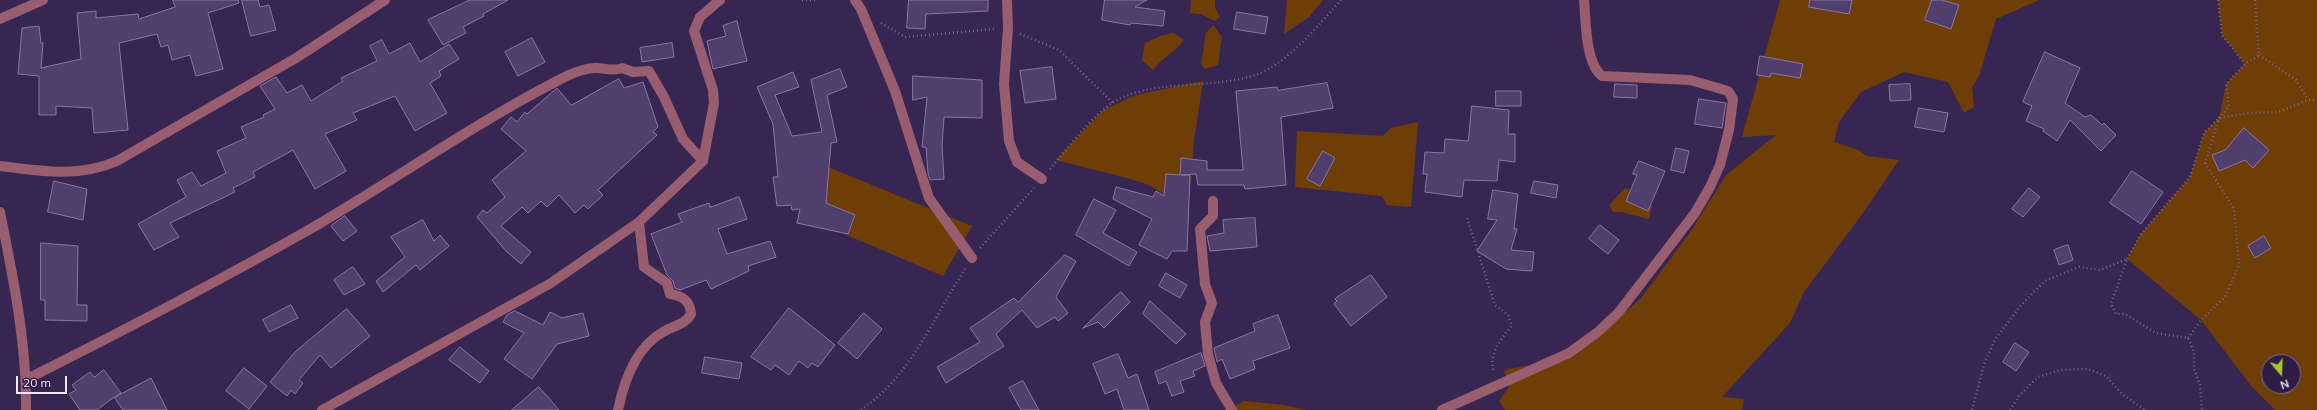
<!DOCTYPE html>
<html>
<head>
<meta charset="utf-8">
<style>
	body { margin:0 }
	#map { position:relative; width:2317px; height:410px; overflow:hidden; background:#382652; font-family:Mulish,sans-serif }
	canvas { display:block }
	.north { position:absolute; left:2261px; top:354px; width:40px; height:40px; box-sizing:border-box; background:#2e1c47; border:1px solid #7c6e91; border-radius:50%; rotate:161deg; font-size:11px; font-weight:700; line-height:16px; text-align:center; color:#f0e9ff }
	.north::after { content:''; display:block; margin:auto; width:14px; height:18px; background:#a7c81f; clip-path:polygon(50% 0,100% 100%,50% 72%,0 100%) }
	.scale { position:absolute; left:16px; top:376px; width:51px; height:18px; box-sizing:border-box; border:2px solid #f0e9ff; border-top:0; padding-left:5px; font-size:12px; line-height:14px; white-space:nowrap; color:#f0e9ff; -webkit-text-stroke:3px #2e1c47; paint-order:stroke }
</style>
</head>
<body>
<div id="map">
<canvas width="2317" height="410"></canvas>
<div class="north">N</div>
<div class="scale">20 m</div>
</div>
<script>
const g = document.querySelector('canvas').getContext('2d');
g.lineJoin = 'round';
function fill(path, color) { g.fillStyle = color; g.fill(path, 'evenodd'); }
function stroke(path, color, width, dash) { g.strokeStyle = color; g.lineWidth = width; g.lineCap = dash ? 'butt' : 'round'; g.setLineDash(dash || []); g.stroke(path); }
const green = new Path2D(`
	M1191 0H1215V8L1220 17 1215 21 1200 14 1190 13Z
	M1287 0H1323L1309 17 1284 34Z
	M1780 0H2039L1996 19 1979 76 1972 87 1974 107 1964 113 1948 82 1904 72 1861 92 1839 122 1834 142 1858 150 1867 156 1899 160 1863 213 1804 292 1790 323 1722 397 1744 399 1742 410H1505L1499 401 1509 387 1504 370 1573 357 1594 336 1604 332 1641 298 1691 231 1726 175 1776 135 1742 137Z
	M2218 0H2317V410H2275L2252 387 2201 320 2127 259 2141 234 2190 177 2204 133 2219 118 2226 84 2245 64 2222 35ZM2269 362H2293V386H2269Z
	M1213 25 1222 37 1218 65 1205 69 1201 64 1206 33Z
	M1174 33 1184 40C1175 53 1162 57 1153 70L1142 60 1145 43 1163 35Z
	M1203 81 1194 140 1189 200 1165 195 1149 185 1130 179 1056 160 1103 110 1136 95Z
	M1418 122 1411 207 1387 205 1382 196 1295 187 1297 131 1383 136 1391 128Z
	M813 161 972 226 943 276 802 216Z
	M1625 188 1645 195 1652 206 1649 219 1621 212H1613L1609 205Z
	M1244 401 1284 405 1306 410H1232V407Z`);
const building = new Path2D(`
	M173 0H238L239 3 208 13 223 69 196 76 190 55 172 60 168 45 161 47 157 34 119 43 128 130 94 133 92 108 56 106V115H39V76L18 74 22 28 39 26 41 43H43L41 68 81 59 77 13 96 11V18L138 14 139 19 175 7Z
	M242 0H258L260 7 269 5 276 30 251 36Z
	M470 0H508L483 14 484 16 463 27 466 33 443 45 428 20Z
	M909 0H988V11L926 14 925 29 907 28Z
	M1105 0H1147L1135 7 1165 11 1163 26 1131 23 1130 25 1102 20Z
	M1810 0H1852L1849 14 1809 7Z
	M1932 0H1942L1959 5 1951 29 1925 20Z
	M1237 12 1268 17 1265 34 1234 29Z
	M737 21 747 61 713 69 707 41 726 36 723 26Z
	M532 38 545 62 518 76 505 52Z
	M382 40 389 54 410 43 420 62 449 44 459 59 439 71 441 76 430 83 447 113 415 131 395 96 353 113 357 120 325 134 346 171 315 189 293 150 253 172 255 177 233 188 235 192 170 223 179 237 154 250 138 224 186 197 177 180 192 172 201 186 226 173 217 151 246 138 241 127 264 117 263 115 275 109 260 86 276 77 287 93 302 85 311 101 343 81 341 78 377 61 370 46Z
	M672 43 674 57 642 62 640 48Z
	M2045 52 2080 68 2065 103 2085 117 2091 115 2102 125 2104 123 2116 135 2101 151 2070 120 2057 141 2043 131 2044 129 2026 121 2032 106 2023 102Z
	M1760 56 1803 64 1800 78 1771 73 1770 77 1757 75Z
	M1052 67 1056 99 1025 103 1020 71Z
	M840 69 847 87 827 95 837 142 831 143 826 203 855 215 848 234 797 223 800 209 792 210 791 205 777 206 773 177H778L773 124 757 87 793 72 799 87 775 95 792 136 822 132 811 80Z
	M913 76 982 80V118L944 117 942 146 944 179 930 180 928 173 926 147H922L927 97 913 100Z
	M619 79 624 88 643 82 658 127 653 132 657 135 598 190 603 195 588 209 584 205 575 213 559 195 547 207 541 201 528 213 522 207 501 226 531 252 521 264 506 251 477 217 483 210 487 213 505 197 492 180 526 151 501 129 511 117 517 122 525 112 527 114 557 88 571 105Z
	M1327 83 1333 108 1281 117 1286 185 1245 189 1244 185H1198L1196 174 1181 175H1190L1187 251H1172L1167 259 1139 245 1152 219 1113 199 1116 187 1153 197 1156 191 1164 196 1166 174 1180 175 1181 158 1207 161V170H1243L1236 91 1277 87 1278 90Z
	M1615 84 1637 85V98L1614 97Z
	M1910 84 1911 100 1890 101 1889 85Z
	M1496 91H1521V106H1496Z
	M1699 99 1726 103 1722 128 1695 124Z
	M1472 106 1509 110 1508 134H1515V162L1499 160 1497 181 1464 180 1462 197 1425 192 1427 174H1423L1425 152 1444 153 1445 139 1468 141Z
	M1919 108 1948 113 1944 132 1915 127Z
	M2244 128 2269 150 2253 168 2245 160 2219 171 2212 155 2225 150Z
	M1676 148 1689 151 1684 173 1671 170Z
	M1323 151 1335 158 1320 186 1307 179Z
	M1639 161 1665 171 1648 211 1626 201 1637 175 1633 174Z
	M2132 171 2163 192 2141 224 2110 203Z
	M54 181 87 189 83 220 48 212Z
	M1534 181 1558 185 1556 198 1531 193Z
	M2029 188 2040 197 2023 217 2012 209Z
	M1493 190 1518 194 1514 229H1517L1511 250 1534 252 1532 271 1506 269 1477 251 1497 220 1488 219Z
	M739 197 747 219 718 229 727 254 770 241 776 257 748 266 749 271 711 289 706 280 680 290 675 288 673 281 667 275 651 234 682 222 678 214 709 203 710 207Z
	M1094 199 1116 210 1103 233 1137 252 1129 266 1076 235Z
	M345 216 357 231 343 241 331 226Z
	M1255 218 1257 247 1210 251 1207 236 1224 233 1223 220Z
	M423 220 434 241 440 235 449 246 420 270 416 265 383 292 376 281 405 257 391 237Z
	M1600 225 1619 240 1608 254 1589 239Z
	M2264 236 2271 248 2255 258 2248 246Z
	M41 243 78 246 77 305H87V321L45 320V300H41Z
	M2068 245 2073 260 2059 265 2054 250Z
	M1065 255 1076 261 1056 297 1068 313 1058 321 1055 317 1037 328 1022 310 996 334 1004 346 946 383 937 367 980 342 970 328 1014 298 1018 302Z
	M353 267 365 284 344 295 334 280Z
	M1166 273 1187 285 1180 298 1159 286Z
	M1371 275 1387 297 1351 326 1334 304 1337 301 1335 299Z
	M1121 292 1130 302 1104 328 1098 322 1083 328Z
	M1150 301 1186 334 1176 344 1143 314Z
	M291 305 298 318 269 332 263 320Z
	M789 308 835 345 818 367 812 363 808 368 799 361 789 375 775 365 771 370 751 357Z
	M347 309 370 336 331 368 320 355 299 380 303 383 295 394 291 390 287 396 270 382 295 352Z
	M515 311 543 325 550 312 562 318 583 313 589 336 557 344 532 379 504 359 524 333 503 322 507 315Z
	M864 313 882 329 857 359 838 343Z
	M1278 315 1290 348 1253 361 1255 369 1230 379 1222 359 1217 362 1214 348 1255 331 1253 324Z
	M2015 343 2029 352 2016 371 2003 362Z
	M460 347 489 371 480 383 449 360Z
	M1201 353 1205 366 1193 371 1195 376 1180 381 1184 392 1172 396 1166 381 1159 384 1155 372Z
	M1118 354 1128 378 1137 374 1149 410H1124L1117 389 1105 394 1093 364Z
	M705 357 742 363 739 379 702 373Z
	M244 368 267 386 249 409 226 391Z
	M104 370 121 393 115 397 151 378 167 410H123L114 397 97 410H80L69 394 76 390 72 385 90 372 94 377Z
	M1023 381 1039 410H1021L1009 388Z
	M539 387 559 410H512Z`);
const path = new Path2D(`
	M802 0H815
	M2218 0 2222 35 2245 64
	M2255 0 2259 55
	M881 23 905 37 994 29
	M1020 34 1059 50 1113 103
	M2259 55 2296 80 2308 100
	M1050 169C1066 150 1092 116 1112 103 1150 78 1216 90 1258 74 1286 64 1321 23 1341 0
	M1467 218 1495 305 1508 315 1512 325C1501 340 1488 353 1494 372
	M980 248 1034 188
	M2127 259 2141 234 2190 177 2204 133 2219 118 2249 113 2278 112 2308 100H2317
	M2188 338 2201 320 2225 297 2239 265 2234 209 2205 163 2219 118 2229 106 2226 84 2245 64 2259 55
	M861 410C910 377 934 317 965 269
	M1972 410 1984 364 1996 338 2022 304 2045 281 2079 267 2100 270 2127 259 2111 304 2116 314H2125L2156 333 2188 338 2194 352V369L2200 385 2202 410
	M2010 410 2019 396 2038 377 2060 370 2088 369 2106 376 2122 394 2145 410`);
const minor = new Path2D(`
	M855 0 861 9 895 91 929 198 972 258
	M1007 0 1008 28 1004 84 1009 141 1017 162 1042 179
	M0 19 43 0
	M0 166C40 171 79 178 117 161L296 58 385 0
	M1213 201V216L1200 229 1205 284 1212 303 1205 322 1208 354 1216 383 1232 410
	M0 212C13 277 27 344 26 410
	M25 380C119 333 213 284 305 232 390 183 470 126 557 81 568 75 583 68 596 68 605 68 613 72 622 68L633 72 649 71 664 97 683 139 703 161
	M322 410 551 283 639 222
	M618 410C624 381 636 347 663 332 673 326 686 324 691 314 690 301 683 296 670 294L667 283 644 267 639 222 703 161 714 103 713 90 694 31 700 17 720 0
	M1442 410 1569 353 1598 332 1619 312 1695 213 1710 187 1720 165 1729 130 1733 99 1728 91 1690 80 1602 76C1585 63 1586 20 1584 0`);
fill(green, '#6f3e07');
fill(building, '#503e6c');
stroke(building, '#8976a8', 1);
stroke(path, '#73658a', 2.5, [1, 3]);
stroke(minor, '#985d6e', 10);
</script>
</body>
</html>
